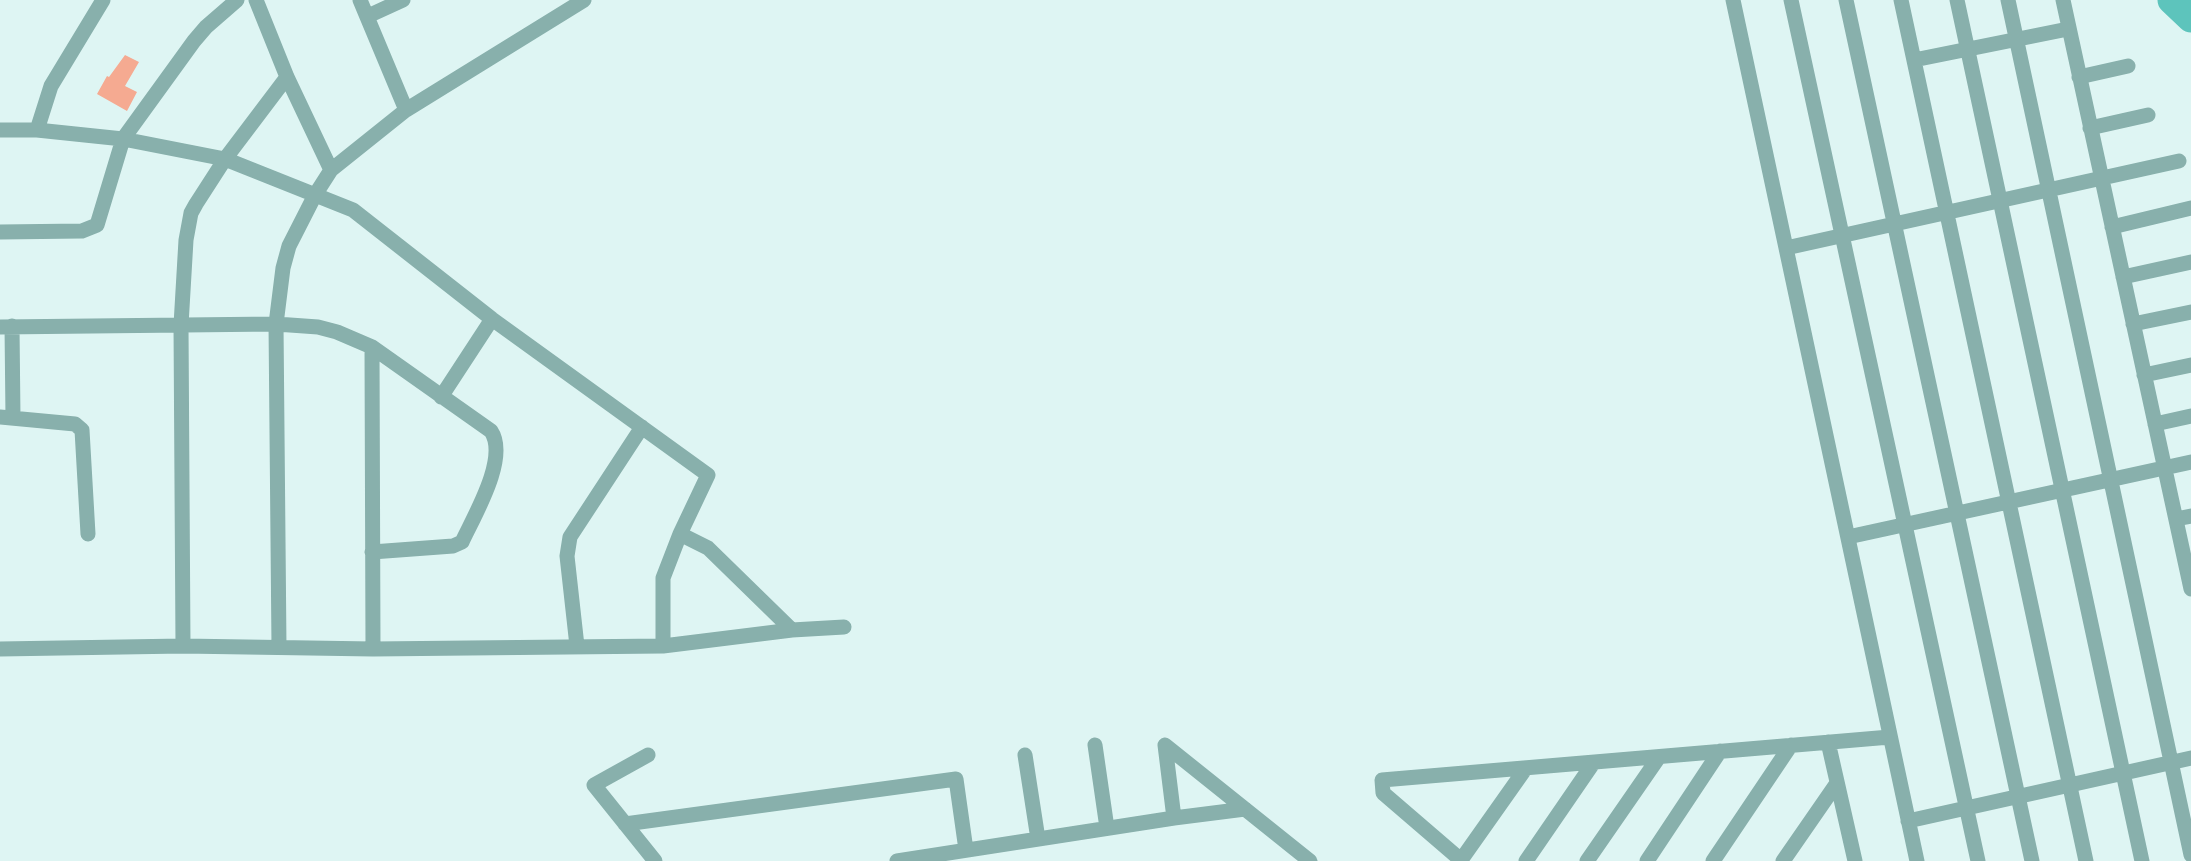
<!DOCTYPE html>
<html>
<head>
<meta charset="utf-8">
<style>
	body { margin:0 }
	canvas { display:block; background:#def5f3 }
</style>
</head>
<body>
<canvas width="2191" height="861"></canvas>
<script>
const g = document.querySelector('canvas').getContext('2d');
g.lineJoin = 'round';
function stroke(path, color, width, dash) { g.strokeStyle = color; g.lineWidth = width; g.lineCap = dash ? 'butt' : 'round'; g.setLineDash(dash || []); g.stroke(path); }
function fill(path, color) { g.fillStyle = color; g.fill(path, 'evenodd'); }
const river = new Path2D(`
	M2172 0 2191 18`);
const building = new Path2D(`
	M125 55 139 62 125 86 137 92 127 111 97 94 107 76 109 77Z`);
const minor = new Path2D(`
	M256 0 287 77 331 170
	M360 0 406 110
	M1733 0 1917 861
	M1791 0 1978 861
	M1846 0 2032 861
	M1901 0 2086 861
	M1957 0 2142 861
	M2008 0 2191 855
	M2063 0 2191 589
	M368 16 403 0
	M1914 60 2068 29
	M2079 77 2128 66
	M2090 128 2148 115
	M0 130H37L123 139 225 159 353 210 492 319 708 475 680 534
	M37 130 51 86 103 0
	M2112 227 2191 208
	M0 232 82 231 97 225 123 139 194 41 206 27 237 0
	M1786 248 2179 161
	M2123 277 2191 262
	M2133 324 2191 312
	M12 326 13 418
	M0 327 276 324 318 327 337 332 372 347 491 431C509 458 474 516 462 542L453 546 372 552
	M372 347 373 649
	M2144 375 2191 365
	M441 397 492 319
	M0 417 75 424 82 430 88 534
	M2155 424 2191 416
	M2176 519 2191 516
	M1848 537 2191 462
	M183 646 181 325 186 240 191 213 196 204 225 159 287 77
	M577 646 567 556 570 537 642 427
	M663 646V578L680 534 708 548 792 630
	M279 647 276 324 283 268 289 246 315 195 331 170 406 110 584 0
	M0 649 183 646 373 649 663 646 792 630 844 627
	M1828 742 1855 861
	M1095 745 1107 828
	M648 755 594 785 655 861
	M1025 755 1038 839
	M1174 818 1165 745 1310 861
	M1908 821 2191 758
	M625 824 956 779 966 850
	M1461 860 1526 768
	M897 861 1174 818 1245 809
	M1462 861 1383 793 1382 780 1890 737
	M1526 861 1594 762
	M1587 861 1659 757
	M1647 861 1720 751
	M1713 861 1791 745
	M1783 861 1837 783`);
stroke(river, '#5dc4bc', 29);
fill(building, '#f5aa91');
stroke(minor, '#88b0ac', 15);
</script>
</body>
</html>
